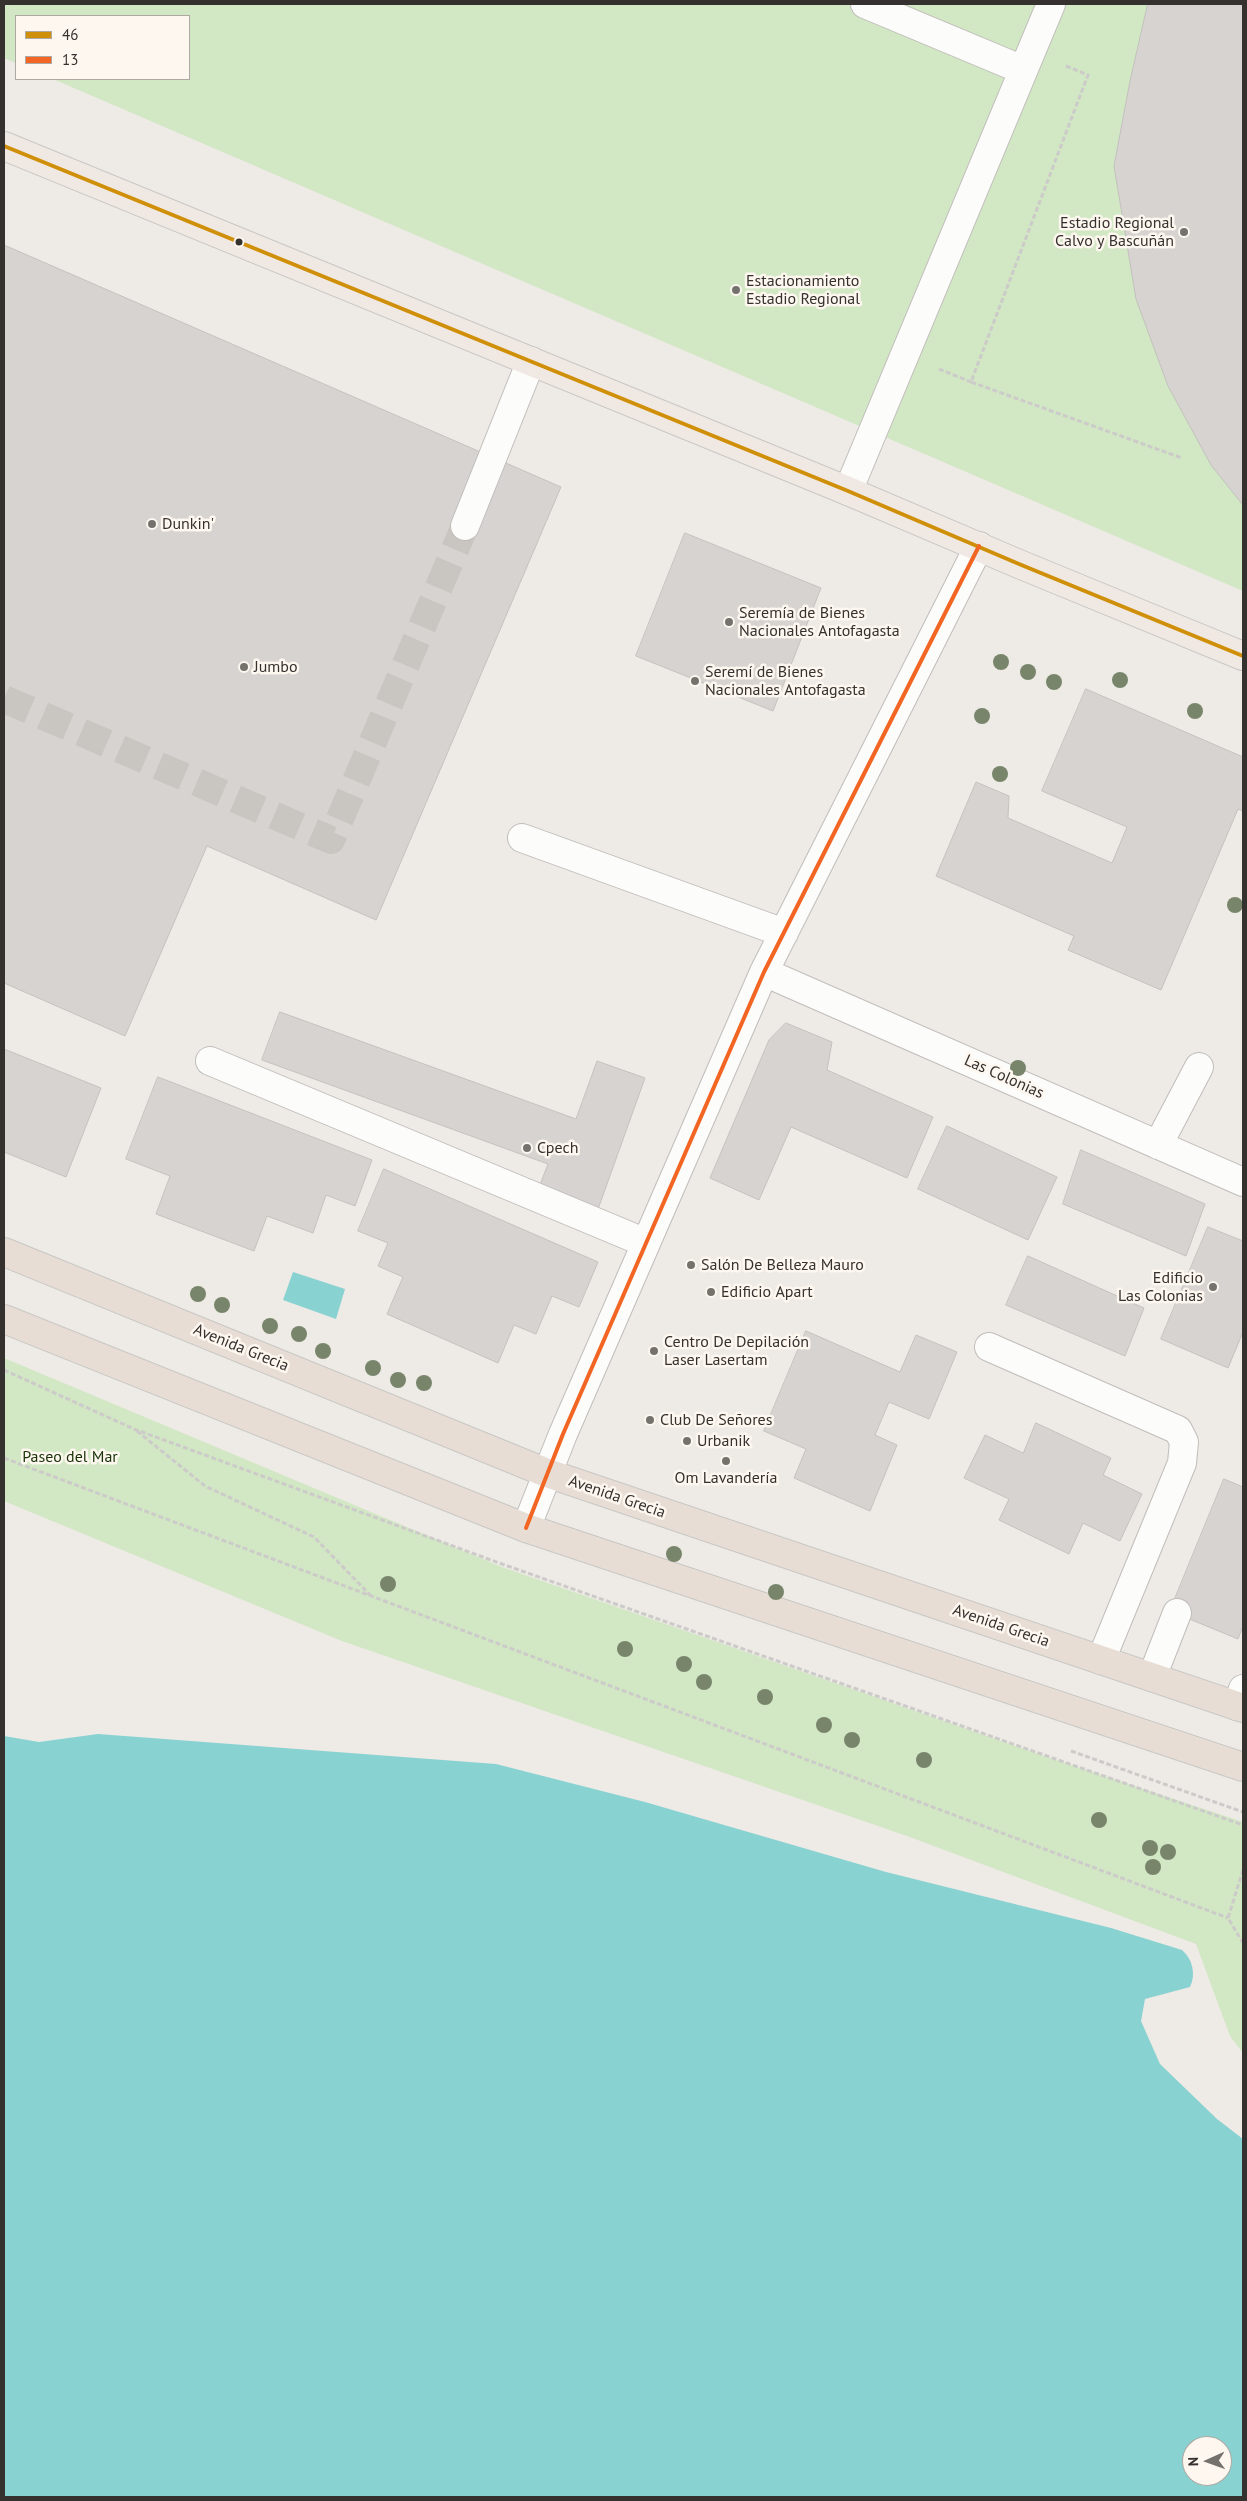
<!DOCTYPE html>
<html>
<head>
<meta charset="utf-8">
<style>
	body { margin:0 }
	#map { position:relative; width:1247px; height:2501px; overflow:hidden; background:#eeeae6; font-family:"PT Sans",sans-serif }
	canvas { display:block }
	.frame { position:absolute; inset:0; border:5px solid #34312e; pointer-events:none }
	.legend { position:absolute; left:15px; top:15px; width:175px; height:65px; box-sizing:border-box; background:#fef7f0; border:1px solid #ada8a2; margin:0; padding:6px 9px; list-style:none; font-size:15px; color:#34312e }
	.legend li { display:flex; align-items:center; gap:10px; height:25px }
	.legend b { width:25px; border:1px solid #ada8a2 }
	.north { position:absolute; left:1182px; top:2436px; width:50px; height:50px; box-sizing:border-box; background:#fef7f0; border:1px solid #ada8a2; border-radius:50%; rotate:268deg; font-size:14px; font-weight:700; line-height:20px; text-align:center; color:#34312e }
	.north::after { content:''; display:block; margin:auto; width:18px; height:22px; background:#75726e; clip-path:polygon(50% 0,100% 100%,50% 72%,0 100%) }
</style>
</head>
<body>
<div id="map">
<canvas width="1247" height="2501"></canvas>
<div class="frame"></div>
<ul class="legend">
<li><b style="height:6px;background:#d08f09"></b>46</li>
<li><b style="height:6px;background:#f26522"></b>13</li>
</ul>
<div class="north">N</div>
</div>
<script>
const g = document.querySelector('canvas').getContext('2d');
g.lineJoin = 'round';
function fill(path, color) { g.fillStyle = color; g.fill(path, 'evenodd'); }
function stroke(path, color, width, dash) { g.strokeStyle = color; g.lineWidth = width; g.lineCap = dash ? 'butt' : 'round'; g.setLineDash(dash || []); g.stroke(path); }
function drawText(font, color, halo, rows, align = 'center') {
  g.font = font + ' "PT Sans",sans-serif'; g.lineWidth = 5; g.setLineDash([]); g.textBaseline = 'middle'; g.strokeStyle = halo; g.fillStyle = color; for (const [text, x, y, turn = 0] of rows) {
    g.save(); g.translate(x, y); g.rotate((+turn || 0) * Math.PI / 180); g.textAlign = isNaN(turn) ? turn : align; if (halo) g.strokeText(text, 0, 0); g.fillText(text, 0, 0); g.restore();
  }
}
const green = new Path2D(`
	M4 4H1243V591L53 79H189V16H16V63L4 58Z
	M4 1358 502 1567 1053 1759 1243 1822V2053L1230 2036 1196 1944 907 1836 342 1641 4 1501Z`);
const water = new Path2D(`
	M293 1272 345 1289 336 1319 283 1300Z
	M98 1734 496 1764 645 1802 886 1872 1111 1928 1182 1950C1193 1959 1196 1975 1190 1987L1145 1999 1141 2021 1160 2064 1217 2119 1243 2139V2497H4V1736L39 1742ZM1192 2446H1222V2476H1192Z`);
const building = new Path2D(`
	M1148 4H1243V505L1211 465 1168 386 1136 299 1114 166 1130 81Z
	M4 245 561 487 376 920 207 846 125 1036 4 983Z
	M685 533 821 588 773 711 636 656Z
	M1086 689 1243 757V811L1238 809 1161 990 1068 950 1074 936 936 876 976 782 1009 796 1008 818 1112 863 1127 827 1042 791Z
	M280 1012 576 1119 597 1061 645 1078 597 1212 538 1190 548 1164 262 1060Z
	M786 1023 832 1042 827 1070 933 1117 907 1178 791 1127 759 1200 710 1178 769 1040Z
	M4 1049 101 1088 66 1177 4 1152Z
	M158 1077 372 1160 355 1206 326 1195 313 1233 267 1216 254 1251 156 1214 170 1176 126 1159Z
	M947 1126 1057 1177 1028 1240 918 1189Z
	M1081 1150 1205 1204 1186 1256 1063 1204Z
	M384 1169 598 1262 579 1307 552 1296 536 1334 514 1325 498 1363 387 1314 403 1277 378 1266 388 1243 358 1231Z
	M1208 1227 1243 1241V1332L1228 1368 1161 1339Z
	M1028 1256 1144 1308 1125 1356 1006 1305Z
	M806 1331 900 1372 916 1335 957 1352 929 1419 889 1402 875 1435 897 1445 870 1511 794 1478 806 1449 764 1431Z
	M1036 1423 1111 1458 1103 1475 1142 1494 1120 1541 1083 1523 1069 1554 999 1520 1009 1499 964 1478 985 1435 1023 1453Z
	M1224 1479 1243 1487V1626L1238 1639 1170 1611Z`);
const minorTunnel = new Path2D(`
	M4 699 331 840 465 526`);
const path = new Path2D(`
	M1066 66 1088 75 971 382 1182 458
	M939 369 971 382
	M4 1370 134 1429 502 1564 1243 1825
	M137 1431 205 1486 314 1537 370 1595
	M4 1458 1228 1918
	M1071 1751 1243 1812
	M1243 1870 1228 1918 1243 1943`);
const minor = new Path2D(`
	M865 4 1023 70
	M848 491 1051 4
	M465 526 531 361
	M522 838 784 933
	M764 972 1243 1182
	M210 1061 646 1243
	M1158 1145 1199 1067
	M989 1347 1178 1430 1184 1442 1182 1463 1101 1660
	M526 1528 563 1434 764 972 979 546
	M1152 1677 1177 1613
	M1237 1706 1243 1689`);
const major = new Path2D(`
	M4 146 848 491 1019 564 1243 656`);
const highway = new Path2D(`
	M4 1252 547 1473 1243 1708
	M4 1319 526 1528 1243 1767`);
const bus1 = new Path2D(`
	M4 146 848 491 1019 564 1243 656`);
const bus2 = new Path2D(`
	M526 1528 563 1434 764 972 979 546`);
const trees = [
	[1001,662],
	[1028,672],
	[1120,680],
	[1054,682],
	[1195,711],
	[982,716],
	[1000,774],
	[1235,905],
	[1018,1068],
	[198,1294],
	[222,1305],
	[270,1326],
	[299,1334],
	[323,1351],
	[373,1368],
	[398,1380],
	[424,1383],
	[674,1554],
	[388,1584],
	[776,1592],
	[625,1649],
	[684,1664],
	[704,1682],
	[765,1697],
	[824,1725],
	[852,1740],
	[924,1760],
	[1099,1820],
	[1150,1848],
	[1168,1852],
	[1153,1867]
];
const markers = [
	[1184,232,5,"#75726e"],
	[239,242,4.5,"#34312e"],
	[736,290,5,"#75726e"],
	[152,524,5,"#75726e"],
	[729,622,5,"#75726e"],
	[244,667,5,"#75726e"],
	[695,681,5,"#75726e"],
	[527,1148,5,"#75726e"],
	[691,1265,5,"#75726e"],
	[1213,1287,5,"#75726e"],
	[711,1292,5,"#75726e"],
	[654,1351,5,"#75726e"],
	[650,1420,5,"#75726e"],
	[687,1441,5,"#75726e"],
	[726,1461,5,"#75726e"]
];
const poiNames = [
	["Estadio Regional",1174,223,"right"],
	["Calvo y Bascuñán",1174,241,"right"],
	["Estacionamiento",746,281],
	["Estadio Regional",746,299],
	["Dunkin'",162,524],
	["Seremía de Bienes",739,613],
	["Nacionales Antofagasta",739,631],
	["Jumbo",254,667],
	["Seremí de Bienes",705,672],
	["Nacionales Antofagasta",705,690],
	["Cpech",537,1148],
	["Salón De Belleza Mauro",701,1265],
	["Edificio",1203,1278,"right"],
	["Las Colonias",1203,1296,"right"],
	["Edificio Apart",721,1292],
	["Centro De Depilación",664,1342],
	["Laser Lasertam",664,1360],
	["Club De Señores",660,1420],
	["Urbanik",697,1441],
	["Om Lavandería",726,1478,"center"]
];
const streetNames = [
	["Las Colonias",1004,1077,24],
	["Avenida Grecia",241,1348,22],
	["Avenida Grecia",617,1497,19],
	["Avenida Grecia",1001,1626,19]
];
const parkNames = [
	["Paseo del Mar",70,1457]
];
fill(green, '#d2e7c4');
fill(water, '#89d2d2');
fill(building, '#d6d3d0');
stroke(building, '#c4c1be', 1);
stroke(minorTunnel, '#c9c5c1', 28, [28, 14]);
stroke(minor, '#c1bdbb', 30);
stroke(major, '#c8c7c4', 30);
stroke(highway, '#c8c7c4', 30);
stroke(path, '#cccbc9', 3, [5, 2.5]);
stroke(minor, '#fcfcfb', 28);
stroke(major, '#f0e9e3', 28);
stroke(highway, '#e7ddd5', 28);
stroke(bus1, '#d08f09', 4);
stroke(bus2, '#f26522', 4);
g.fillStyle = '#78856b';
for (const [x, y] of trees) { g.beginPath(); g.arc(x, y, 8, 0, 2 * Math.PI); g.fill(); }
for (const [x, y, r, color] of markers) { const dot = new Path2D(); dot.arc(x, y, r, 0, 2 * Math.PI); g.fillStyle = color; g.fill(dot); stroke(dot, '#fef7f0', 2); }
drawText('16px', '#34312e', '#fef7f0', poiNames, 'left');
drawText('16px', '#34312e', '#fef7f0', streetNames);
drawText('16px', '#173206', '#fef7f0', parkNames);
</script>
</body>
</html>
